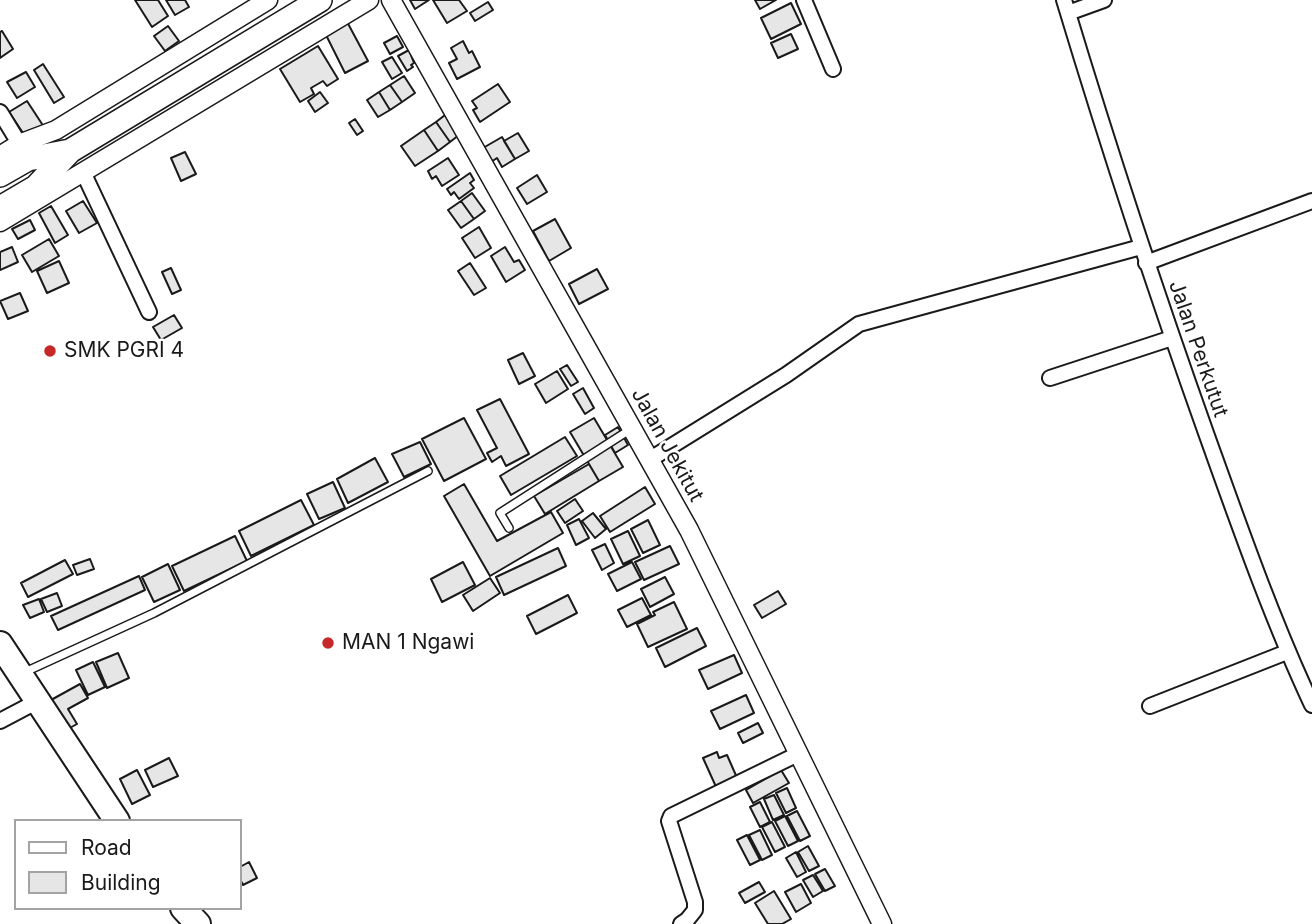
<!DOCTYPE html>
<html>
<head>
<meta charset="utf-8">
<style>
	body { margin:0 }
	#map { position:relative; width:1312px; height:924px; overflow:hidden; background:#fff; font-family:Inter,sans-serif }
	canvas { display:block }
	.legend { position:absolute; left:14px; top:819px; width:228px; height:91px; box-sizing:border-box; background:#fff; border:2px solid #a3a3a3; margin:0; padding:9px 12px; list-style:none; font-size:21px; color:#1a1a1a }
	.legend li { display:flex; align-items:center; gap:14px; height:35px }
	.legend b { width:35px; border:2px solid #a3a3a3 }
</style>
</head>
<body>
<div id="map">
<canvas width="1312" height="924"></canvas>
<ul class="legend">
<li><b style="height:9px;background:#fff"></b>Road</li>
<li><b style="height:19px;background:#e6e6e6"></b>Building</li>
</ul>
</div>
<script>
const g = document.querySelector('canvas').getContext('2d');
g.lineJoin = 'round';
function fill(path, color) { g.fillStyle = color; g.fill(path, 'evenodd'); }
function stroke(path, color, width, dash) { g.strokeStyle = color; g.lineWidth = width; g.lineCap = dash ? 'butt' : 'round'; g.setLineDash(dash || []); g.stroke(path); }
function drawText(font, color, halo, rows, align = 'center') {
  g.font = font + ' Inter,sans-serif'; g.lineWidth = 5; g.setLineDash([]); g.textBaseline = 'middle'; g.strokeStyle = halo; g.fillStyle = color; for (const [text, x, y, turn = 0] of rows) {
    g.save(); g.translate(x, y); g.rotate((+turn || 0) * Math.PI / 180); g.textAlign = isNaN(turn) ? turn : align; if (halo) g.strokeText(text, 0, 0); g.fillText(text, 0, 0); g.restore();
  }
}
const building = new Path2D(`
	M135 0H158L168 16 152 27Z
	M166 0H185L189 7 175 15Z
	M410 0H429L415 9Z
	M433 0H459L467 11 447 23Z
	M755 0H776L760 9Z
	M488 2 493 10 475 21 470 13Z
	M791 3 801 24 771 39 761 18Z
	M345 18 368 61 345 73 323 29Z
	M168 26 179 41 165 51 154 36Z
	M2 31 13 49 0 58V32Z
	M791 34 798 49 778 58 771 43Z
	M397 36 403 47 390 54 384 43Z
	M463 41 469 53 472 51 480 67 457 79 449 63 457 59 451 48Z
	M318 46 338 79 327 86 323 81 311 88 314 94 300 102 280 69Z
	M409 50 414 63 411 65 413 67 407 71 398 56Z
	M392 57 402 73 392 79 382 62Z
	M43 64 64 97 54 103 34 70Z
	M26 72 35 87 17 98 7 82Z
	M404 76 415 93 402 102 390 85Z
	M498 84 510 102 480 122 473 110 477 108 472 101Z
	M390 85 402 102 390 110 379 92Z
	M320 92 328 103 315 112 308 101Z
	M379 92 390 110 378 117 367 100Z
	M27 101 44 127 27 139 9 112Z
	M445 115 459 135 450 142 436 122Z
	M355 119 363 131 357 135 349 123Z
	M436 122 450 142 438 151 424 130Z
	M424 130 438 151 415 166 401 146Z
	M518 133 529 151 515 159 504 141Z
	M502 137 515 159 502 167 497 158 491 162 483 148Z
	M185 152 196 174 181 181 171 158Z
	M448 158 459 175 442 186 436 176 432 179 428 171Z
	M470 173 474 180 470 183 474 188 459 199 454 192 451 195 447 189Z
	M537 175 547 192 527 204 517 188Z
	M472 193 485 211 474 219 461 201Z
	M83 201 97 223 79 233 66 211Z
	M461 201 474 219 461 228 448 210Z
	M51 206 68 235 55 243 39 213Z
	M555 219 571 248 549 261 533 231Z
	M30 220 35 230 18 239 12 229Z
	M479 227 491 248 475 258 462 238Z
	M49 239 59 256 32 272 22 255Z
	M12 247 18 262 0 270V252Z
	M505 247 514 262 519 260 525 270 506 282 491 256Z
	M59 261 69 283 47 293 37 271Z
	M470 263 486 288 474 295 458 271Z
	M171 268 181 290 172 294 162 272Z
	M597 269 608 289 579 304 569 284Z
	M20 293 28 311 8 319 0 301Z
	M174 315 182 328 161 340 153 327Z
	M523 353 535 376 519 384 508 360Z
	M567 365 578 382 571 386 560 369Z
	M557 371 568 389 546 403 535 384Z
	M583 388 594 408 585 414 573 394Z
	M500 399 529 454 506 466 501 456 492 462 487 453 497 448 477 410Z
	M464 418 486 459 444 481 422 439Z
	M594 418 623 467 599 481 570 432Z
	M618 427 628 445 615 453 605 435Z
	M565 437 577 456 511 495 500 476Z
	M420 442 431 464 404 477 392 454Z
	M375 458 388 482 348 503 337 479Z
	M589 464 599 481 545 514 534 496Z
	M333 482 345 508 319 519 307 494Z
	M464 484 497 541 551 512 563 533 490 576 444 496Z
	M645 487 655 504 610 532 600 516Z
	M575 499 583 511 565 523 557 511Z
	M301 500 314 525 251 556 239 531Z
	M593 513 606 529 595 538 582 521Z
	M579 519 589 538 576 545 567 525Z
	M648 520 660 545 643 553 631 529Z
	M628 531 640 556 623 564 611 539Z
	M235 536 247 561 184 591 172 566Z
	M605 544 614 563 602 570 592 550Z
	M670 546 679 564 644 580 635 562Z
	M558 548 566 566 504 595 496 577Z
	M90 559 94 569 77 575 73 565Z
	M65 560 73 574 28 597 21 583Z
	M463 562 475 585 442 602 431 579Z
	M632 562 641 579 617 591 608 574Z
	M168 564 180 590 154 602 142 577Z
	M139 576 145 590 58 630 51 616Z
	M665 577 674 594 650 607 641 589Z
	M490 578 500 593 473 611 463 595Z
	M778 591 786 604 762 618 754 605Z
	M57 593 62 606 47 612 41 599Z
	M568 595 577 613 536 634 527 616Z
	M642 598 651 615 627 627 618 610Z
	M39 599 44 612 30 618 23 605Z
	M674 602 687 629 648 647 637 624 655 615 653 612Z
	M697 628 706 646 665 667 656 648Z
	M118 653 129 678 107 688 96 662Z
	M734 655 742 673 708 689 699 670Z
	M93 662 105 687 88 695 76 670Z
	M80 684 88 698 68 709 77 724 68 729 51 700Z
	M746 695 754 713 720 729 711 711Z
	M758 723 763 733 743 743 738 733Z
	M717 752 719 758 727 755 738 780 717 789 703 758Z
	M169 758 178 776 153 787 145 770Z
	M137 770 150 795 132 804 120 779Z
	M781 770 789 783 753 803 746 790Z
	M787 788 796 808 786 813 776 793Z
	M774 795 784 815 773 820 764 799Z
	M760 802 770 822 760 827 750 807Z
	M797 811 810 836 800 841 787 816Z
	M785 816 798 841 788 846 775 821Z
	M772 822 785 847 775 852 762 827Z
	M760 830 772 855 762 860 749 835Z
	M747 835 760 860 750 865 737 840Z
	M808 846 819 866 809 871 798 852Z
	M796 852 806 872 797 877 786 858Z
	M249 862 257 878 243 885 240 879V867Z
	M825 869 835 886 825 891 815 874Z
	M813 875 823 891 813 897 803 880Z
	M759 882 765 892 745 903 739 893Z
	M801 884 811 903 796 912 785 892Z
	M774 891 791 919 782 924H768L755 903Z`);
const service = new Path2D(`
	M509 528 500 513 631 429
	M25 672 154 613 428 471`);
const minor = new Path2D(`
	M804 0 833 69
	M1064 0C1108 146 1155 290 1206 433 1239 525 1271 617 1312 705
	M1068 13 1104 0
	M0 112 25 153
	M83 172 149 312
	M1146 263 1312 201
	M1050 378 1172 338
	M649 460 786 375 859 324 1141 247
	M1150 706 1287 652
	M0 721 36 702
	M681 924 687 920 695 910V902L669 821 671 816 798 754`);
const tertiary = new Path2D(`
	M391 0 689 530 882 924
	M0 156 19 144 56 130 268 0
	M0 222 369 0`);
const primary = new Path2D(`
	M0 175 28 159 70 151
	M0 208 36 187 70 151 320 0`);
const trunk = new Path2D(`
	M0 644 117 821
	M183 908 198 924`);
const markers = [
	[50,351,7,"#c62828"],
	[328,643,7,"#c62828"]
];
const streetNames = [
	["Jalan Perkutut",1198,349,71],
	["Jalan Jekitut",667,445,61]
];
const poiNames = [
	["SMK PGRI 4",64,351],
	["MAN 1 Ngawi",342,643]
];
fill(building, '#e6e6e6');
stroke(building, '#1a1a1a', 2);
stroke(service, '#1a1a1a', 10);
stroke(minor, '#1a1a1a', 18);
stroke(tertiary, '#1a1a1a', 21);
stroke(primary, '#1a1a1a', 26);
stroke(trunk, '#1a1a1a', 28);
stroke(service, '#fff', 7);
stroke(minor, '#fff', 14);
stroke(tertiary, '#fff', 18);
stroke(primary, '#fff', 23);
stroke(trunk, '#fff', 24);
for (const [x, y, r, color] of markers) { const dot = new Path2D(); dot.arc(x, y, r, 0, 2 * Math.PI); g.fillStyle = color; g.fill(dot); stroke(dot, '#fff', 2.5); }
drawText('21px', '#1a1a1a', '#fff', streetNames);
drawText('21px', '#1a1a1a', '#fff', poiNames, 'left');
</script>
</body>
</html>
